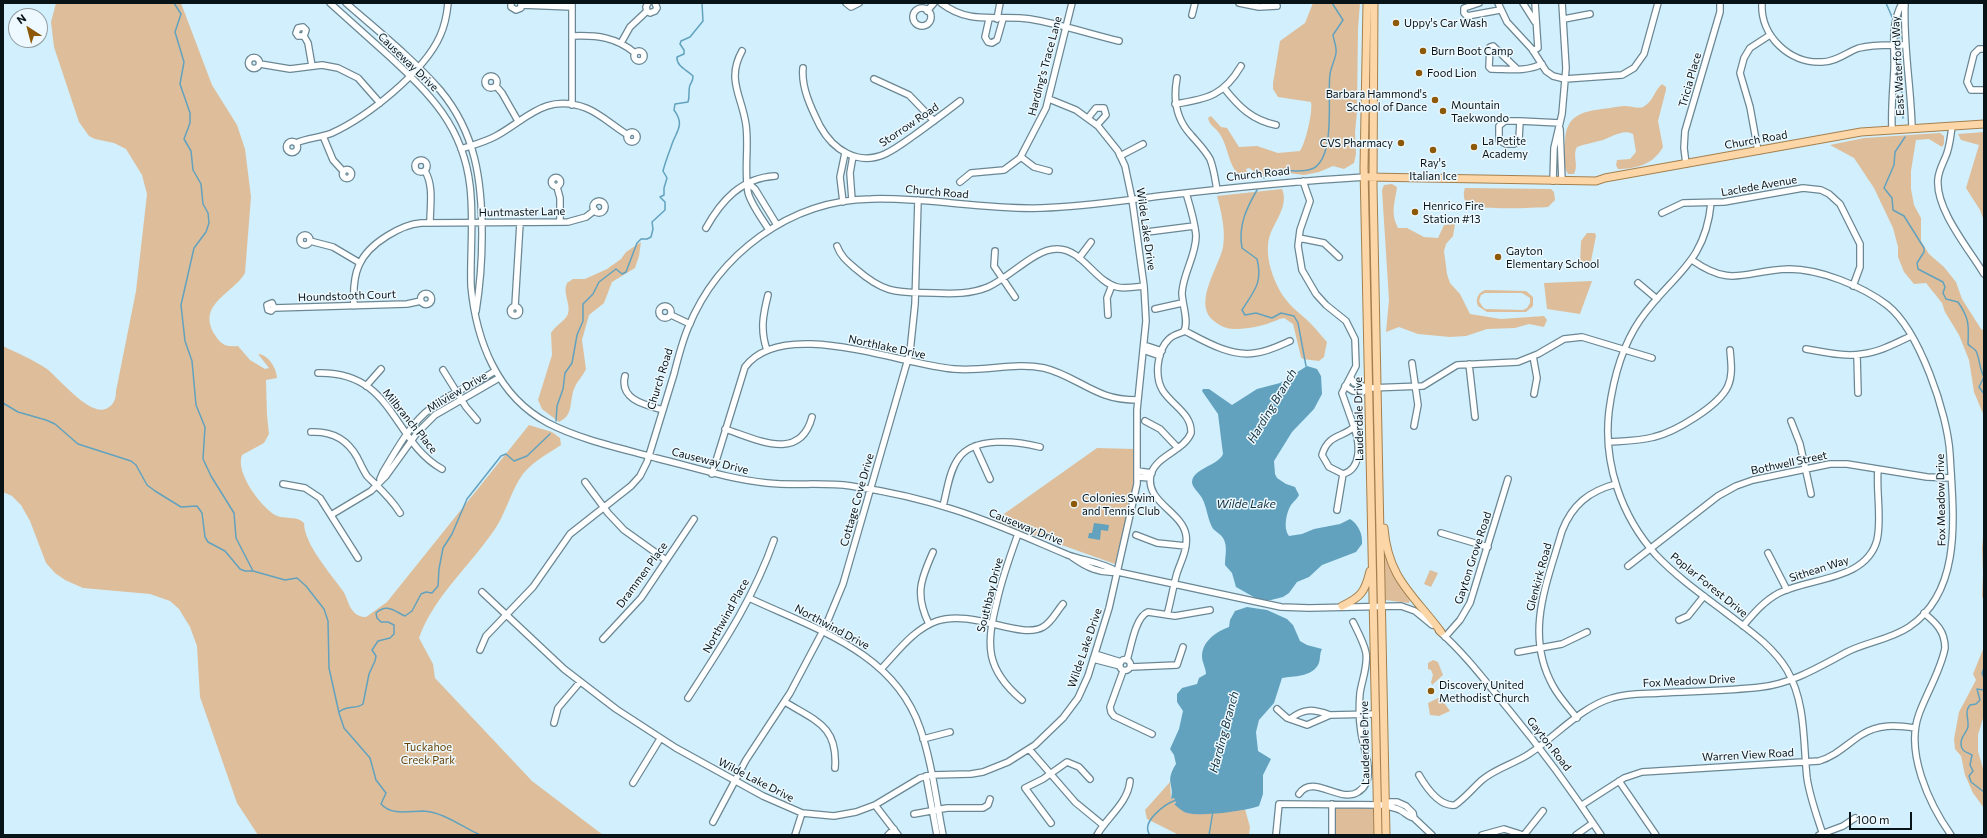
<!DOCTYPE html>
<html>
<head>
<meta charset="utf-8">
<style>
	body { margin:0 }
	#map { position:relative; width:1987px; height:838px; overflow:hidden; background:#d1effd; font-family:Commissioner,sans-serif }
	canvas { display:block }
	.frame { position:absolute; inset:0; border:4px solid #081317; pointer-events:none }
	.north { position:absolute; left:8px; top:8px; width:40px; height:40px; box-sizing:border-box; background:#edf9ff; border:1px solid #919da2; border-radius:50%; rotate:324deg; font-size:11px; font-weight:700; line-height:16px; text-align:center; color:#081317 }
	.north::after { content:''; display:block; margin:auto; width:14px; height:18px; background:#8d5907; clip-path:polygon(50% 0,100% 100%,50% 72%,0 100%) }
	.scale { position:absolute; left:1849px; top:812px; width:63px; height:18px; box-sizing:border-box; border:2px solid #081317; border-top:0; padding-left:5px; font-size:12px; line-height:14px; white-space:nowrap; color:#081317; -webkit-text-stroke:3px #edf9ff; paint-order:stroke }
</style>
</head>
<body>
<div id="map">
<canvas width="1987" height="838"></canvas>
<div class="frame"></div>
<div class="north">N</div>
<div class="scale">100 m</div>
</div>
<script>
const g = document.querySelector('canvas').getContext('2d');
g.lineJoin = 'round';
function fill(path, color) { g.fillStyle = color; g.fill(path, 'evenodd'); }
function stroke(path, color, width, dash) { g.strokeStyle = color; g.lineWidth = width; g.lineCap = dash ? 'butt' : 'round'; g.setLineDash(dash || []); g.stroke(path); }
function drawText(font, color, halo, rows, align = 'center') {
  g.font = font + ' Commissioner,sans-serif'; g.lineWidth = 3; g.setLineDash([]); g.textBaseline = 'middle'; g.strokeStyle = halo; g.fillStyle = color; for (const [text, x, y, turn = 0] of rows) {
    g.save(); g.translate(x, y); g.rotate((+turn || 0) * Math.PI / 180); g.textAlign = isNaN(turn) ? turn : align; if (halo) g.strokeText(text, 0, 0); g.fillText(text, 0, 0); g.restore();
  }
}
const green = new Path2D(`
	M56 3H181L212 85 237 125 245 149 251 197 245 273C233 294 196 304 215 335 221 345 226 347 238 346L250 360 265 369 269 368 258 354C268 354 277 369 277 378L266 380 267 415 269 434 264 443 242 455C235 472 260 506 275 515 285 520 296 515 304 523 304 544 331 574 343 591 347 597 348 605 353 611 356 615 361 617 366 617L387 602 529 425 552 432 560 438 561 445C546 455 528 464 519 480 510 495 505 514 495 529 470 566 434 596 419 638L433 664 435 678 532 781 603 835H258L237 803 200 697 197 646 190 627 179 609 170 601 150 594 83 588 65 580 55 573 46 563 30 521 21 505 12 496 3 492V346C15 352 36 361 47 369 59 378 93 421 109 407 115 403 116 397 116 391L136 291 147 194 142 175 126 149 114 143 95 139 89 136 79 122 54 47 51 22Z
	M1313 3H1360L1358 29 1357 112 1355 132 1356 154 1354 163 1344 169 1333 166 1319 172 1304 175 1289 173 1262 176 1249 168 1246 169 1249 176 1242 177C1228 169 1229 146 1219 133 1215 127 1210 126 1208 118L1211 116 1221 127 1227 128 1239 147 1257 146 1278 153 1300 151C1306 142 1313 111 1311 102L1278 97 1273 89V83L1280 41 1305 23Z
	M1662 84 1666 87V90L1658 121 1663 147C1654 164 1636 169 1618 169L1616 165 1617 160 1630 159 1636 152 1633 134C1622 128 1610 139 1599 141 1592 143 1585 144 1577 147 1572 155 1579 165 1574 174H1568C1562 164 1564 152 1565 141 1566 112 1587 111 1610 108 1615 107 1620 106 1625 106 1630 106 1639 109 1643 107 1653 102 1654 91 1662 84Z
	M1984 132V221L1980 210 1966 188 1979 145 1961 140 1958 134Z
	M1940 133 1944 136V144L1942 147 1929 139 1916 140 1911 171V189L1914 205 1921 218V241L1929 254 1944 267 1956 282 1962 299 1981 329 1984 330V416L1974 392 1969 360 1959 335 1945 312 1942 303 1926 283 1914 284 1904 272 1898 257V247L1893 228 1874 188 1854 158 1830 145 1864 138Z
	M1392 184 1397 187C1395 203 1390 212 1398 228H1407L1424 237 1438 238 1444 225 1455 224 1453 236 1446 244 1444 251 1447 274 1450 283 1460 294 1470 314 1501 319 1544 316 1547 320 1544 327 1529 324 1515 328 1487 329 1466 336 1450 337 1418 334 1399 327 1386 332 1389 300 1382 190 1384 185Z
	M1465 188 1551 189 1554 192 1555 200 1548 207C1533 208 1481 210 1469 205 1463 202 1463 193 1465 188Z
	M1282 189C1289 205 1275 221 1270 235 1263 255 1274 285 1287 301 1294 310 1305 317 1313 326 1318 331 1322 337 1327 342L1324 357 1319 361 1303 359 1301 357 1293 324 1284 318C1278 319 1273 322 1267 324 1257 327 1244 329 1234 329 1227 329 1220 326 1214 321 1192 304 1219 267 1223 247 1226 231 1221 211 1217 196Z
	M1587 233H1595L1596 236 1591 261 1586 265 1580 263 1581 241Z
	M641 242 639 256 635 268 612 282 604 303 589 315 582 340 586 369C583 376 577 381 574 389 569 402 574 415 559 422L542 409 538 400 552 355 551 333C555 326 565 321 568 314 571 303 562 293 567 283L573 279H585L607 269 621 259 626 252Z
	M1592 281 1580 314 1547 309 1544 283Z
	M1485 290 1526 291 1533 297V306L1526 312H1487L1478 306C1475 299 1478 293 1485 290ZM1485 293H1522L1530 298V303L1527 308 1523 310 1485 309 1482 306 1479 301 1481 295Z
	M1373 435 1377 561 1374 534Z
	M1097 448 1135 449 1133 487 1115 564 994 521Z
	M1984 525V602L1982 596 1983 574 1982 548Z
	M1383 552 1391 571 1410 598 1409 603 1385 600Z
	M1430 570 1438 573 1431 587 1424 584Z
	M1984 647V715L1978 735V751L1984 772V808L1973 793 1965 775 1961 756 1955 749 1954 739 1959 712 1976 680 1973 674Z
	M1433 660 1438 662 1443 675 1432 685 1431 682 1433 675 1431 670 1428 669V663Z
	M1440 697 1450 711 1439 716 1430 715 1428 703Z
	M1170 782 1171 799 1174 798 1176 803 1174 804 1187 813 1198 814 1245 809 1250 827 1249 835H1179L1147 819 1145 810Z
	M1334 807 1373 808 1375 835H1334Z`);
const water = new Path2D(`
	M1307 366 1317 369 1321 376 1322 394 1314 409 1292 432 1274 461 1275 474 1277 478 1286 484 1295 487 1299 495C1297 499 1294 501 1291 505 1286 513 1283 529 1289 536L1302 534 1314 529 1340 524 1350 519C1358 524 1363 534 1362 544L1356 552 1322 565 1309 577 1297 582 1289 593 1283 597 1271 600H1259L1236 587 1232 573 1225 565C1225 556 1228 546 1223 538 1220 533 1214 531 1212 527 1207 517 1207 507 1202 498 1199 493 1192 487 1192 482 1193 468 1218 466 1223 454L1218 414 1202 391 1203 389H1209L1232 405 1257 389 1280 383Z
	M1094 523 1109 525 1108 531 1101 530 1100 540 1088 538 1089 533H1092Z
	M1247 607 1267 610 1287 619 1293 625 1300 641 1307 645 1322 649C1319 654 1321 660 1318 665 1311 677 1294 676 1282 678L1274 703 1259 720 1256 732 1258 751 1271 759 1263 775V794L1259 806C1245 811 1200 817 1187 813 1181 811 1178 807 1174 804L1176 803 1174 798 1171 799C1175 784 1164 783 1176 764L1174 755 1170 749 1179 729 1183 711 1177 702V694L1182 688 1197 684 1199 678 1206 674C1206 670 1204 666 1203 662 1198 644 1215 632 1229 627L1230 620 1235 611Z`);
const stream = new Path2D(`
	M174 3 181 14 175 32 184 62 180 84 190 113V123L184 139 191 151 193 170 201 184 203 204 208 213 209 223 206 232 194 248 181 305 185 341 192 361 196 405 205 427 203 459 211 476 234 513 236 538 253 571
	M1886 3 1892 17
	M1897 30 1899 38
	M1900 52 1903 118
	M1905 137 1895 152 1894 165 1884 188 1892 198 1893 210 1904 216 1924 248V252L1917 263 1918 269 1943 282 1945 287 1943 293 1946 299 1958 302C1969 318 1969 325 1968 344 1970 347 1974 348 1976 351 1980 359 1979 368 1984 377L1979 387 1984 394
	M1264 178C1275 164 1300 176 1314 168 1336 155 1327 95 1330 74 1331 67 1335 60 1336 53 1337 48 1334 41 1333 35L1343 20 1332 3
	M1257 190C1246 209 1238 226 1242 248L1257 259C1263 283 1254 291 1242 310L1245 315 1256 313 1272 318 1281 313 1294 316 1298 323 1306 366
	M3 403 18 412 46 420 55 424 78 444 131 461 136 465 147 485 155 491 181 507 197 506 202 513 205 537 208 542 225 551 240 569 245 571H253L285 580 297 578 306 586 324 609 328 621 329 668 339 713 344 728 370 758 376 780 386 793 381 804C392 816 409 811 423 811 444 812 462 827 480 835
	M556 421 557 406 563 389 565 373 572 363 577 335 583 321V304L593 294 599 282 616 269 622 274 626 272 637 243 641 239H647L651 237 653 229 652 222 665 210V202L660 197 664 195V188L667 178 663 171C665 163 668 155 671 147 675 132 686 126 674 110L675 104 688 102C690 96 688 90 690 85 692 81 693 81 693 76 687 70 676 66 677 57L684 54V50L680 44 681 41 690 37 703 21 702 3
	M1984 668 1982 673 1984 678
	M1984 690 1977 689 1980 700 1976 704 1970 705C1964 712 1969 719 1968 727 1966 734 1960 737 1961 745 1962 752 1967 752 1972 755L1970 765 1973 771 1969 776 1971 782 1984 792
	M339 712C348 704 356 710 363 704L369 674 375 661 376 656 372 650 378 641 390 638 394 634V625L388 622H381L377 618 376 613C387 603 394 611 405 616L412 611 421 594 426 592 432 593 438 586 439 569 443 548 452 534 467 499 501 456 506 454 514 461 527 456 550 434
	M1150 835C1140 822 1165 804 1176 800
	M1209 835 1213 811`);
const minor = new Path2D(`
	M330 3C350 21 369 38 389 56 430 94 463 126 470 186 474 219 470 253 471 286 476 340 497 396 548 423 581 440 620 448 656 458 693 467 729 479 767 483 795 486 823 482 851 486 885 491 922 499 955 510 993 522 1030 539 1068 555 1084 561 1102 562 1118 572L1281 607 1309 608 1401 606 1415 611 1432 625
	M346 3C378 31 412 58 440 90 476 133 482 181 482 235 482 260 480 286 476 311
	M511 3V7L516 10 521 8V3
	M846 3 851 7 859 3
	M941 3C971 26 997 14 1030 19 1060 24 1090 34 1119 41
	M1239 3 1259 7 1277 6
	M1479 3 1464 8V13L1467 16 1500 10
	M1498 3 1507 22 1532 49 1546 71 1553 76 1565 79 1622 75 1634 68 1644 54 1658 3
	M1523 3 1535 22
	M1762 3C1760 36 1790 64 1822 62 1836 62 1847 52 1859 48 1874 44 1890 45 1905 45
	M1905 3C1903 45 1911 86 1912 128
	M522 5 572 7
	M913 17a9 9 0 1 1 18 0a9 9 0 1 1-18 0Z
	M647 11 650 13 655 11 657 8 655 3
	M647 11 646 7 648 3
	M927 11 934 3
	M1192 15 1195 3
	M989 19 985 37 988 42 992 43 997 40 1003 19
	M997 19 1000 3
	M1564 19 1590 14
	M304 36H298L296 33 298 28 303 27 306 30 304 36 308 43 312 66
	M572 36C597 35 616 37 635 53
	M621 43 630 27 647 11
	M1984 49H1979L1974 54 1967 82 1971 90H1984
	M742 51C726 80 742 96 746 125 749 147 744 170 748 192 750 203 763 220 769 230
	M1533 51 1538 48 1535 3
	M634 56a5 5 0 1 1 10 0a5 5 0 1 1-10 0Z
	M248.5 63a5.5 5.5 0 1 1 11 0a5.5 5.5 0 1 1-11 0Z
	M260 64 290 69 322 65 338 68 358 78 380 103
	M803 68C801 87 811 108 820 126 833 150 858 166 885 154 896 149 906 141 916 134 931 123 946 112 960 101
	M1517 69 1493 46 1490 47 1489 67 1491 69C1508 69 1526 72 1542 64
	M485 82a6 6 0 1 1 12 0a6 6 0 1 1-12 0Z
	M1177 78C1173 99 1176 119 1191 135 1198 143 1205 150 1210 159 1214 169 1215 179 1217 190
	M874 79 909 95 934 121
	M496 86 502 93 518 121
	M1224 88C1239 107 1252 120 1276 125
	M1175 104C1208 99 1224 95 1241 66
	M572 105V3
	M1088 118 1096 108H1104L1106 115 1097 125
	M1505 121H1520L1519 139 1514 144H1506L1499 140V126Z
	M1520 121 1560 123
	M1952 126C1951 135 1950 144 1947 153 1944 162 1939 169 1938 179 1935 209 1969 249 1984 274
	M1560 129 1562 181
	M1892 129C1891 109 1893 90 1894 70 1895 44 1890 27 1902 3
	M627 137a5 5 0 1 1 10 0a5 5 0 1 1-10 0Z
	M323 136 333 160 343 171
	M286.5 147a5.5 5.5 0 1 1 11 0a5.5 5.5 0 1 1-11 0Z
	M296 143C307 138 320 138 332 133 367 117 424 72 440 36 445 25 447 14 448 3
	M461 149C473 145 485 142 496 136 527 119 545 93 586 108 601 114 613 126 628 135
	M1758 151 1750 107 1740 73 1744 58 1750 48 1770 35
	M1120 156 1143 144
	M1021 157 1034 167 1049 171
	M415 166a6 6 0 1 1 12 0a6 6 0 1 1-12 0Z
	M1686 164 1684 148 1685 131 1720 12V3
	M342.5 174a4.5 4.5 0 1 1 9 0a4.5 4.5 0 1 1-9 0Z
	M425 171C434 186 430 206 430 223
	M551.5 182a4.5 4.5 0 1 1 9 0a4.5 4.5 0 1 1-9 0Z
	M1303 181 1310 201 1300 230 1298 246 1302 270 1316 294 1326 305 1346 321 1355 339 1356 366 1342 393 1354 427C1342 438 1328 434 1322 455L1329 467 1343 474 1337 510
	M1553 181 1554 148 1562 114 1566 68 1562 3
	M960 182 971 173 1004 170 1020 158 1046 108 1072 3
	M748 183 755 189 777 225
	M557 187 560 198V222
	M852 200 850 173 853 156
	M593 207a6 6 0 1 1 12 0a6 6 0 1 1-12 0Z
	M843 202 840 177 845 153
	M1711 203C1705 265 1671 275 1640 320 1622 346 1613 381 1609 411 1603 463 1621 516 1656 555 1676 576 1701 594 1725 612 1747 629 1772 645 1787 670 1806 703 1803 741 1807 778 1810 798 1817 816 1823 835
	M1662 213 1683 203 1724 202 1803 188 1821 190 1829 194 1840 204 1860 244V267L1853 286
	M706 228C721 201 741 178 775 176
	M1147 232 1194 226
	M300 240a5 5 0 1 1 10 0a5 5 0 1 1-10 0Z
	M1299 238 1324 243 1339 257
	M310 241 333 247 360 263
	M837 246C841 257 848 262 856 269 886 295 898 292 934 293 953 294 971 294 988 287 1009 278 1035 249 1056 249 1082 248 1094 281 1117 287 1125 289 1135 287 1144 286
	M995 251 994 266 1015 297
	M1079 258 1091 242
	M1638 283 1657 299
	M420.5 299a5.5 5.5 0 1 1 11 0a5.5 5.5 0 1 1-11 0Z
	M354 306C352 273 358 254 387 236 398 229 408 224 421 223L568 222 586 217 595 210
	M515 306 520 223
	M659 312a6 6 0 1 1 12 0a6 6 0 1 1-12 0Z
	M510.5 311a4.5 4.5 0 1 1 9 0a4.5 4.5 0 1 1-9 0Z
	M274 308 272 303 267 305 268 310 271 311 274 308 407 304 421 301
	M1155 309 1182 303
	M671 315 690 324
	M1108 315 1107 298 1112 285
	M1185 331C1206 342 1231 357 1255 353 1267 352 1279 346 1290 341
	M1144 345 1162 351
	M1806 349C1824 352 1844 357 1862 354 1880 352 1896 343 1911 336
	M767 350C760 330 763 315 768 295
	M1143 350 1160 356
	M1857 355 1858 393
	M1533 356 1537 378 1534 394
	M1412 363 1418 405 1414 426
	M1469 364 1475 417
	M443 370 466 407 477 420
	M318 373C394 371 392 441 442 469
	M625 376C619 400 646 405 663 410
	M1351 378 1354 383 1369 388 1423 386 1457 365 1518 362 1538 354 1564 339 1582 337 1652 358
	M366 386 381 369
	M1345 386 1353 391 1363 392 1369 388
	M1145 421 1160 429 1178 448
	M1791 421 1800 444 1811 494
	M725 429C756 439 800 463 812 417
	M311 432C331 431 347 439 357 457 360 463 363 470 367 476 379 488 391 498 400 513
	M1609 442C1624 441 1639 441 1654 437 1675 432 1719 406 1728 386 1733 375 1731 362 1730 350
	M975 446 990 479
	M1138 471 1152 473
	M712 474 745 367C783 316 901 365 954 369 984 372 1015 362 1044 368 1066 373 1085 388 1105 395 1116 399 1127 400 1138 400
	M1343 474C1362 469 1360 443 1354 427
	M1138 477 1150 478
	M380 479 383 472C397 449 410 424 431 408 450 393 475 384 495 371
	M585 482 608 513 624 530 666 560
	M283 484 305 488 320 498 358 558
	M943 506C947 491 949 472 958 459 973 436 1017 441 1040 447
	M331 515 371 491 386 476 417 433 435 415 499 378
	M1441 533 1488 547
	M1018 534C1010 556 1002 578 997 601 986 645 985 669 1022 700
	M1136 535 1157 543 1186 546
	M1768 553 1787 590
	M1072 557C1086 567 1100 574 1117 572
	M1628 566 1718 496 1736 486 1753 480 1830 464H1847L1927 477 1951 478
	M482 592 564 669 616 709 676 748 763 796 802 813 834 816 856 812 875 805 920 778 931 775 971 774 983 772 1008 762 1035 745 1063 718 1078 698 1088 676 1109 608 1137 484V410L1146 321 1144 286 1132 199 1125 166 1118 151 1098 126 1076 110 1049 99
	M749 598C815 629 894 652 920 728 932 762 936 800 943 835
	M1924 613C1936 623 1945 631 1945 648 1941 670 1927 692 1919 714 1905 752 1929 804 1951 835
	M1167 615C1171 601 1173 587 1177 573 1181 561 1188 549 1186 535 1182 511 1144 502 1151 474 1157 455 1184 451 1191 433 1192 414 1173 406 1163 391 1154 377 1157 350 1169 339 1173 335 1178 334 1183 332 1190 324 1182 304 1182 293 1183 273 1196 256 1196 236 1195 222 1190 206 1186 193
	M1679 620 1688 616 1704 596
	M929 624C915 595 920 581 933 552
	M1743 626C1754 613 1764 601 1779 593 1811 577 1866 581 1877 540 1882 519 1876 492 1878 469
	M1439 631C1466 655 1486 682 1509 710 1542 750 1572 791 1601 835
	M1445 637 1460 620 1470 603 1508 479
	M603 639 641 598 694 519
	M480 650 486 636 533 587 570 534 631 486 640 476 647 462C656 432 665 403 674 374 678 358 682 342 688 328 718 254 790 200 871 199 928 197 984 210 1042 208 1081 207 1120 201 1160 196 1228 188 1296 181 1365 177
	M1518 652 1562 644 1587 632
	M1095 654 1121 662
	M1093 659 1120 666
	M1119.5 665a5.5 5.5 0 1 1 11 0a5.5 5.5 0 1 1-11 0Z
	M1127 660C1131 648 1135 617 1148 612L1175 616 1210 610
	M1131 667 1177 665 1183 647
	M882 668C898 651 914 629 937 621 972 609 1021 640 1043 627 1052 622 1056 612 1063 604
	M1123 671 1110 707 1111 712 1114 716 1152 734
	M688 698C721 647 754 598 774 540
	M785 702C816 721 838 726 835 768
	M1277 709 1287 718 1307 725 1330 715 1376 714
	M1577 718C1568 707 1559 697 1553 686 1524 634 1547 583 1562 531 1572 505 1589 491 1616 484
	M1290 719C1304 708 1313 709 1330 715
	M554 723 558 708 580 682
	M923 739 950 732
	M1029 749 1075 802 1103 825
	M1419 775C1426 787 1439 807 1455 805 1465 798 1473 788 1482 780 1496 768 1514 764 1529 754 1556 736 1581 707 1612 698 1627 693 1644 694 1660 693 1693 691 1728 691 1761 687 1792 684 1822 665 1849 651 1868 642 1891 639 1909 627 1964 590 1953 512 1950 455 1948 414 1919 330 1887 305 1862 286 1820 269 1789 269 1745 270 1733 289 1692 260
	M926 776 937 835
	M1619 781 1656 835
	M633 783 660 739
	M1299 794C1313 773 1340 804 1358 792 1378 780 1363 749 1361 732 1359 720 1359 705 1360 693 1362 680 1368 666 1366 653 1364 643 1358 632 1353 622
	M1332 804V835
	M875 805 898 835
	M1385 805 1390 802H1397L1406 806 1413 813 1414 818 1432 835
	M1582 805 1624 778 1642 772 1819 761C1836 756 1847 744 1861 735 1878 724 1896 725 1915 728
	M914 814 947 808H983L988 805 990 799
	M713 822 746 760 790 693 826 625 843 584 910 352 915 304 918 200
	M1051 823 1025 788 1043 779 1067 762 1079 767 1090 779
	M795 835 802 813
	M888 835 894 829
	M1097 835C1107 817 1128 803 1130 781
	M1276 835 1279 804 1385 805C1390 808 1395 807 1400 810 1406 813 1408 817 1414 818
	M1482 835 1504 829 1523 835
	M1524 835 1543 811
	M1576 835 1593 823
	M1819 835 1843 826 1855 818`);
const major = new Path2D(`
	M1367 3 1364 168 1378 835
	M1374 3 1373 185 1386 835
	M1368 177 1596 181 1605 178 1861 132 1984 124
	M1384 528C1388 579 1414 595 1441 632
	M1342 606C1361 597 1365 592 1370 571`);
const markers = [
	[1396,23,4,"#8d5907"],
	[1423,51,4,"#8d5907"],
	[1419,73,4,"#8d5907"],
	[1435,100,4,"#8d5907"],
	[1443,111,4,"#8d5907"],
	[1401,143,4,"#8d5907"],
	[1474,147,4,"#8d5907"],
	[1433,150,4,"#8d5907"],
	[1415,212,4,"#8d5907"],
	[1498,257,4,"#8d5907"],
	[1074,504,4,"#8d5907"],
	[1431,691,4,"#8d5907"]
];
const poiNames = [
	["Uppy's Car Wash",1404,23],
	["Burn Boot Camp",1431,51],
	["Food Lion",1427,73],
	["Barbara Hammond's",1427,94,"right"],
	["School of Dance",1427,107,"right"],
	["Mountain",1451,105],
	["Taekwondo",1451,118],
	["La Petite",1482,141],
	["Academy",1482,154],
	["CVS Pharmacy",1393,143,"right"],
	["Ray's",1433,163,"center"],
	["Italian Ice",1433,176,"center"],
	["Henrico Fire",1423,206],
	["Station #13",1423,219],
	["Gayton",1506,251],
	["Elementary School",1506,264],
	["Colonies Swim",1082,498],
	["and Tennis Club",1082,511],
	["Discovery United",1439,685],
	["Methodist Church",1439,698]
];
const streetNames = [
	["Causeway Drive",408,62,44],
	["Harding's Trace Lane",1045,66,-75],
	["East Waterford Way",1898,66,-93],
	["Tricia Place",1690,80,-74],
	["Storrow Road",909,125,-34],
	["Church Road",1756,140,-10],
	["Church Road",1258,174,-6],
	["Laclede Avenue",1759,186,-10],
	["Church Road",937,192,5],
	["Huntmaster Lane",522,212,-1],
	["Wilde Lake Drive",1146,229,82],
	["Houndstooth Court",347,296,-2],
	["Northlake Drive",887,347,12],
	["Church Road",660,379,-73],
	["Milview Drive",457,392,-31],
	["Lauderdale Drive",1359,419,-91],
	["Milbranch Place",410,421,51],
	["Causeway Drive",710,461,14],
	["Bothwell Street",1789,463,-12],
	["Cottage Cove Drive",857,500,-74],
	["Fox Meadow Drive",1941,500,-91],
	["Causeway Drive",1026,527,22],
	["Gayton Grove Road",1473,558,-72],
	["Sithean Way",1819,569,-18],
	["Drammen Place",642,575,-54],
	["Glenkirk Road",1539,577,-75],
	["Poplar Forest Drive",1709,585,39],
	["Southbay Drive",990,595,-76],
	["Northwind Place",726,616,-61],
	["Northwind Drive",832,627,28],
	["Wilde Lake Drive",1085,648,-71],
	["Fox Meadow Drive",1689,681,-3],
	["Lauderdale Drive",1365,743,-91],
	["Gayton Road",1549,744,52],
	["Warren View Road",1748,755,-3],
	["Wilde Lake Drive",756,780,27]
];
const parkNames = [
	["Tuckahoe",428,747],
	["Creek Park",428,760]
];
const waterNames = [
	["Harding Branch",1272,406,-59],
	["Wilde Lake",1246,504],
	["Harding Branch",1224,732,-75]
];
fill(green, '#debe9a');
fill(water, '#62a2be');
stroke(stream, '#62a2be', 1.5);
stroke(minor, '#6b8793', 8);
stroke(major, '#a5804f', 9);
stroke(minor, '#fff', 5.5);
stroke(major, '#fcd6a7', 7);
for (const [x, y, r, color] of markers) { const dot = new Path2D(); dot.arc(x, y, r, 0, 2 * Math.PI); g.fillStyle = color; g.fill(dot); stroke(dot, '#edf9ff', 1.5); }
drawText('11px', '#081317', '#edf9ff', poiNames, 'left');
drawText('11px', '#081317', '#edf9ff', streetNames);
drawText('11px', '#694206', '#edf9ff', parkNames);
drawText('italic 12px', '#11303d', '#edf9ff', waterNames);
</script>
</body>
</html>
